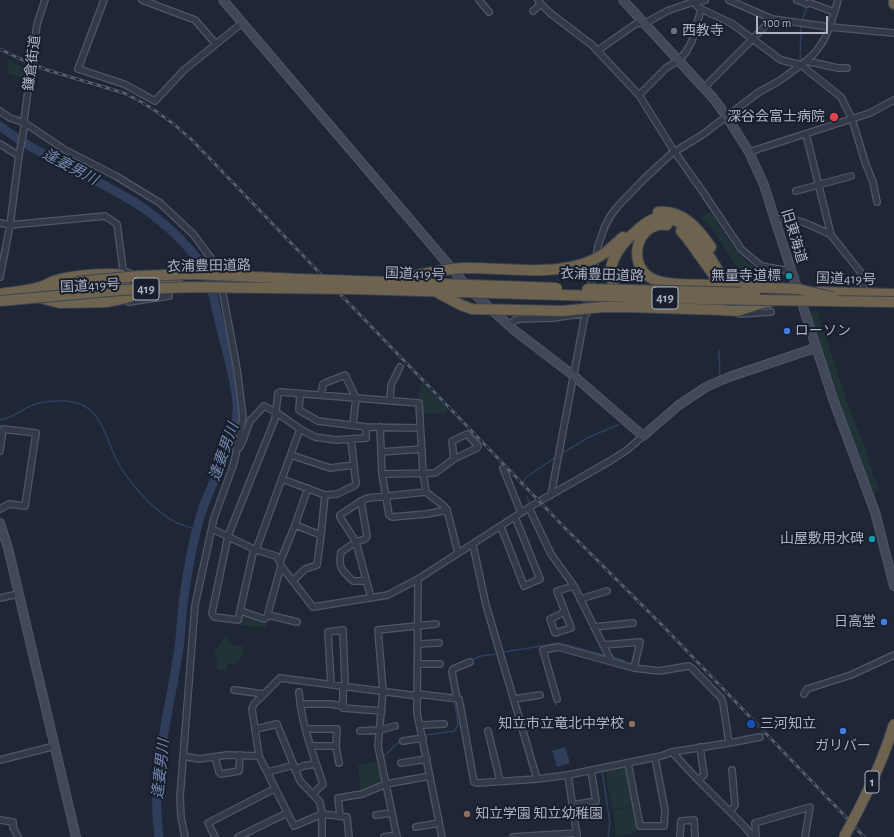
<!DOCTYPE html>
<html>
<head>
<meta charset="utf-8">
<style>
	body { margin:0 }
	#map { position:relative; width:894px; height:837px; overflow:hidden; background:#1f2736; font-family:"Alegreya Sans",sans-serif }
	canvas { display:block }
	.scale { position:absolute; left:756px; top:16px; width:72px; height:18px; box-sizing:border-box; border:2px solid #acb3c4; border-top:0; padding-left:5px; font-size:12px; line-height:14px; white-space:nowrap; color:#acb3c4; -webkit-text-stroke:3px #181e2b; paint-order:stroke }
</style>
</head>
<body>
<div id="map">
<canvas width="894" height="837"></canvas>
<div class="scale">100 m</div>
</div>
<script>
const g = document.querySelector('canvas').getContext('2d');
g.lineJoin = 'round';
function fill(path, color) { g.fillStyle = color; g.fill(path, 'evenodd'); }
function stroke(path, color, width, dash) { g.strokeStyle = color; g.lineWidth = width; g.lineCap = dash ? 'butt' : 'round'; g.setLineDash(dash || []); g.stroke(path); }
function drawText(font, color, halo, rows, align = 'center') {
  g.font = font + ' "Alegreya Sans","Noto Sans JP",sans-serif'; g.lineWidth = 4; g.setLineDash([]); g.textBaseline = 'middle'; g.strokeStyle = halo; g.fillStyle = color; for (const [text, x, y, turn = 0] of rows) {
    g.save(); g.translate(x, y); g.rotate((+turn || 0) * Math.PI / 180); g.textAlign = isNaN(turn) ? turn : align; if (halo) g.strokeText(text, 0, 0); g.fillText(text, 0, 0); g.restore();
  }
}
const green = new Path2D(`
	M7 59 27 69 26 80 8 73Z
	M711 212C724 231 739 263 761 271L762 282C751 278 740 273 733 263L734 262 711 227 701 218Z
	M764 272 786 274V275C779 280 772 276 765 280Z
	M808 311H817L848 405 862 439 874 477 880 489 876 492H871L838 407Z
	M422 383 447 409 446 413 423 414 422 400H417Z
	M242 615 267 623 266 628 239 625Z
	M226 636 230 643 244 647 240 660 235 664 227 663 226 671 217 668 218 657 213 654Z
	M380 762 383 783 361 792 358 765Z
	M628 765 635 806 612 809 605 770Z
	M634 807 637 830 635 833 616 836 613 810Z`);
const water = new Path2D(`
	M565 747 570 763 557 767 552 751Z`);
const stream = new Path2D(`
	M802 21 807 6
	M800 62 801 26
	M719 350 720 377
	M0 420C11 418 19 412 28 407 39 402 54 400 67 401 101 404 104 434 116 459 121 470 133 485 141 494 152 506 163 516 177 523 183 526 191 526 197 531
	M561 454 589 437 618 425
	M522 485 526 477 556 457
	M527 497 530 504
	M504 652 559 643 604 655
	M613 657 625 661
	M471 660 481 656 496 654
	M450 673 451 667 456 665
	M547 676 556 705
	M426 735 454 731 458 725 455 703
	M383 757 401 740
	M602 770 610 823 608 837`);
const river = new Path2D(`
	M0 126C38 155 83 173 124 196 149 210 173 230 192 252 199 260 205 270 209 281 214 295 216 311 220 325 226 349 238 388 237 412 235 448 211 480 201 514 192 543 187 574 183 604 181 621 181 638 178 654 169 714 150 777 159 837`);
const street = new Path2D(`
	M104 0 78 69 124 84 155 101 184 70 242 23
	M142 0 195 20 216 44
	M479 0 489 12
	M538 0 541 4 550 13 592 45 639 95 674 151 703 192 741 249 761 266 784 270 790 269
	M729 0 772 19 830 27 894 33
	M797 0 807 4
	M838 0C830 27 826 47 801 65L841 97 852 119 865 162 873 182 877 202
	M810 3 834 12
	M533 11 541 4
	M597 51 637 23 644 24 667 11 690 3 705 0
	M806 61 838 68H847
	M704 88 772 19
	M639 95 666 68 679 60 686 52 692 41 701 9
	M0 111 10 118 25 123 65 150 116 176 160 203 193 234 216 265 220 278 237 369 243 417 234 463 214 518 195 605 180 797 181 817 185 837
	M806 134 831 235 862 274 864 280 863 293
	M0 144 19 156
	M749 152 870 113 894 100
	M796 191 851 176
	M775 220C793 215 815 227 831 235
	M0 223 10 225 105 216 117 224 123 269 125 272 129 273
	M0 277 10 225 19 155 25 123 24 120 37 24 45 0
	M129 302 169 296 168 290
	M740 314 771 312
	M509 325 515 320 519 319 553 318 587 313
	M300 394 299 410 318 421 366 427 420 428
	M321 395 323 384 325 383 345 375 356 398 353 424
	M390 401 391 385 400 367
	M380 427 382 474 389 515 392 517 427 514 447 510
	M351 439 366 438V427
	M239 448 243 440 250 421 264 406 276 412 300 429
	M0 451 3 429 36 433 25 506 9 504 0 509
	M381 452 422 449
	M291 455 330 468 354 465
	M503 468 521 513
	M382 474 435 473 454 459 477 448 478 446 467 434 452 441 454 459
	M282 479 325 495 337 494 354 486 356 484 351 439 336 440 315 437 300 429 256 550 253 553 238 620 214 617 212 613 228 536 275 419 278 393 280 392 419 403 423 473 426 492 444 506 447 510 458 553
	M551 495 598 246 605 226 611 215 618 206 644 179 671 154 702 135 759 92 779 81 801 65 781 60 731 23 701 9 697 6 696 2
	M361 501 367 536 365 539 356 542 341 552C338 569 342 570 353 581H366
	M529 508 551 554 574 586 611 661
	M295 525 308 488
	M501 527 524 586 540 579 515 517
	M212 529 256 550 276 556 280 562 281 566 313 607 388 595 418 579 533 505 610 461 627 450 643 436
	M473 545 486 605 537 779
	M280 562 295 525 321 535 325 495
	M418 579 417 713 442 837
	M293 581 305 569 317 565 321 535
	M0 598 18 594
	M371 598 356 542 340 517V515L361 501 368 498 426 492
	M580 599 607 591
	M241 611 264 619 267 617 281 566
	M565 612 550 619 555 633 571 628 557 591 574 586
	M268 615 297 622
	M594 627 633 623
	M418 644 439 643
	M603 645 640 642 634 668
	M418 664H440
	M331 684 328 632 343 630 345 683 343 690V708L382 711
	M234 690 264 694
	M299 692C301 723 313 754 323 784L313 794
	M418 694 459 699 474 782 478 783 537 779 568 775 661 756 672 752 729 743 723 703 721 698 692 668 689 666 659 671 634 668 558 647 543 650 557 699
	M804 694 807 689 851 675 894 655
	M457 699 452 672 453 669 470 662
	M514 699 540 695
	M300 704H330L343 706
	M420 726 423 725 444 724
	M256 729 277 724 300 781 320 802 322 814V837
	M306 729H337L336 747 339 763
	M360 731 380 730 395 726
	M488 731 500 781
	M403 741 423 738
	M729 743 760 737
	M311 746H336
	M672 752 698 780 745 827 753 837
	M183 756 199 759 227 755 259 756
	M215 757 219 772 221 774 239 771 240 755
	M0 760 55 746
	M401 763 427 759
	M628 763 640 826H664L665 810 655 758
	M295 770 303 766 316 764
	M268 772 294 765
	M568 775 577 836
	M698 780 704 775 700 747
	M573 805 596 801 591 770
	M730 812 735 805 732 770
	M376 815 392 813
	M340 816 338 798 362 794 386 784 430 776
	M0 820 13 822V827L18 837
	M416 827 439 823
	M215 837 208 823 274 789
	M238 837 287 813
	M349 837 347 817 322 814 294 826 259 756 252 709 254 704 280 678 418 696
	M384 837 396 835
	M397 837 378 746 383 691 378 630 436 624
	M513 837 577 833
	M680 837 681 821 694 820 695 837
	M756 837 755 823 810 807 805 837`);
const secondary = new Path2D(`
	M223 0 470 290 514 330 574 376 643 436 679 405 706 387 729 377 815 348
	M623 0 714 99 727 117 749 152 764 185 775 220 833 399 875 512 894 586
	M0 523 8 548 76 837`);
const highway = new Path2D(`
	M894 0V4
	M658 212C683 210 698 228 711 247
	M667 225C637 221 626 264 651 278 665 286 693 284 710 285
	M681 231 687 238 720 284 734 295
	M605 253 623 237
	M141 279 179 284
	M42 290 126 282
	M818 292 894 294
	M0 294C13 292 27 291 40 287 45 286 49 283 54 281 70 276 105 272 122 275
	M620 295C600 272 616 249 635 232 642 226 649 219 658 218 666 217 675 220 682 224 699 236 710 258 721 275 730 284 742 288 754 290
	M40 298 60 303 106 302 126 298 152 290
	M723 310 738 311 765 302H770`);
const rail = new Path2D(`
	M0 49 16 57 47 70 124 93C148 104 170 120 190 138L565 528 662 625 843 814 864 837`);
const highwayBridge = new Path2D(`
	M400 278C421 275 442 269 464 268 510 267 566 280 605 253
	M76 282 138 276 192 274 298 279 557 288
	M746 287 798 289 832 297
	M587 289 755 293
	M438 293 461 305 472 309 563 311 602 307H630L723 310
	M0 301 121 290 192 287 355 289 701 299 894 302
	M844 837C864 801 882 764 894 724`);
const markers = [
	[674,31,4,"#6b7280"],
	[834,117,5,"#e0444e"],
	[789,276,4,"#0f9aa8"],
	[787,331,4,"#3f7fe0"],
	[872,539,4,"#0f9aa8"],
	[884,622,4,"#3f7fe0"],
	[632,724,4,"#8d6e63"],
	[751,724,5,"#1a4fb4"],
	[843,731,4,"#3f7fe0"],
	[467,814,4,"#8d6e63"]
];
const shields = [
	[146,289,26],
	[665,298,26],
	[872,782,14]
];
const shieldNames = [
	["419",146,289],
	["419",665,298],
	["1",872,782]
];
const poiNames = [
	["西教寺",682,31,"left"],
	["深谷会富士病院",825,117],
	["無量寺道標",781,276],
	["ローソン",795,331,"left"],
	["山屋敷用水碑",864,539],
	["日高堂",876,622],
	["知立市立竜北中学校",624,724],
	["三河知立",760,724,"left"],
	["ガリバー",843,746,"center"],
	["知立学園 知立幼稚園",475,814,"left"]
];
const streetNames = [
	["鎌倉街道",32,63,-83],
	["旧東海道",794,236,73],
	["衣浦豊田道路",209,266,-1],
	["国道419号",415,274,2],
	["衣浦豊田道路",602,275,2],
	["国道419号",846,279,2],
	["国道419号",90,286,-3]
];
const waterNames = [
	["逢妻男川",70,167,28],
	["逢妻男川",224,452,-71],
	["逢妻男川",161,769,-84]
];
fill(green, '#213337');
fill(water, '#303e5c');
stroke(stream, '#303e5c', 1.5);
stroke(river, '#303e5c', 9);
stroke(street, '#505665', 8);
stroke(secondary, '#505665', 10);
stroke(highway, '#3d4351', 12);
stroke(street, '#323947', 5.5);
stroke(secondary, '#40485a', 8);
stroke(highway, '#6d634f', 10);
stroke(rail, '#545c6e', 3);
stroke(rail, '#181e2b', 1.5, [4.5]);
stroke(highwayBridge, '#3d4351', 12, []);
stroke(highwayBridge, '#6d634f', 10);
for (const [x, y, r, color] of markers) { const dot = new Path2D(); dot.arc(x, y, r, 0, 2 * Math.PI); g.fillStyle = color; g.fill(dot); stroke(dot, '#181e2b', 1.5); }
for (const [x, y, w] of shields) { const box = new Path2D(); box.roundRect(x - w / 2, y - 11, w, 22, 3); g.fillStyle = '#181e2b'; g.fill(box); stroke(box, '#acb3c4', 1); }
drawText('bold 13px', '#acb3c4', null, shieldNames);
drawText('14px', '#acb3c4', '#181e2b', poiNames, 'right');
drawText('14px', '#acb3c4', '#181e2b', streetNames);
drawText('italic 15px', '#7387ad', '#181e2b', waterNames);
</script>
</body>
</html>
